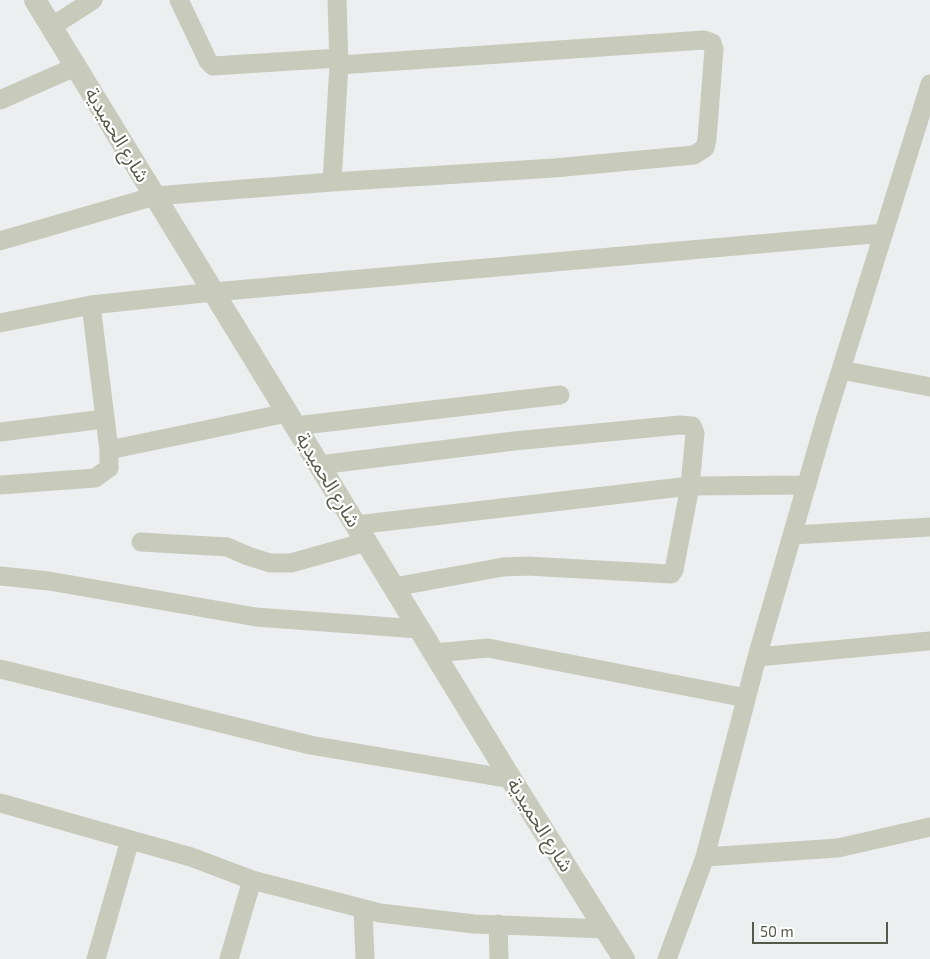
<!DOCTYPE html>
<html>
<head>
<meta charset="utf-8">
<style>
	body { margin:0 }
	#map { position:relative; width:930px; height:959px; overflow:hidden; background:#edeef0; font-family:"Exo 2",sans-serif }
	canvas { display:block }
	.scale { position:absolute; left:752px; top:922px; width:136px; height:22px; box-sizing:border-box; border:2px solid #555947; border-top:0; padding-left:6px; font-size:15px; line-height:18px; white-space:nowrap; color:#555947; -webkit-text-stroke:4px #fff; paint-order:stroke }
</style>
</head>
<body>
<div id="map">
<canvas width="930" height="959"></canvas>
<div class="scale">50 m</div>
</div>
<script>
const g = document.querySelector('canvas').getContext('2d');
g.lineJoin = 'round';
function stroke(path, color, width, dash) { g.strokeStyle = color; g.lineWidth = width; g.lineCap = dash ? 'butt' : 'round'; g.setLineDash(dash || []); g.stroke(path); }
function drawText(font, color, halo, rows, align = 'center') {
  g.font = font + ' "Exo 2","Noto Sans Arabic",sans-serif'; g.lineWidth = 4.5; g.setLineDash([]); g.textBaseline = 'middle'; g.strokeStyle = halo; g.fillStyle = color; for (const [text, x, y, turn = 0] of rows) {
    g.save(); g.translate(x, y); g.rotate((+turn || 0) * Math.PI / 180); g.textAlign = isNaN(turn) ? turn : align; if (halo) g.strokeText(text, 0, 0); g.fillText(text, 0, 0); g.restore();
  }
}
const minor = new Path2D(`
	M179 0 208 61 213 66 339 58
	M51 27 93 0
	M0 100 75 67
	M332 182 339 65 337 0
	M0 241 155 196 332 182 554 168 694 155 705 148 707 139 714 49 712 43 704 40 339 65
	M0 323 91 305 213 292 884 233
	M841 370 930 387
	M295 426 560 395
	M0 432 104 419
	M109 450 287 413
	M319 465 514 441 680 425 692 426 695 433 690 486 674 570 671 574 527 566 503 567 394 587
	M0 485 95 478 109 468V450L91 305
	M356 525 690 486 807 485
	M793 535 930 527
	M141 542 227 547 248 556 270 563H291L366 542
	M0 576 49 581 256 617 419 629
	M434 653 488 648 746 698
	M757 657 930 641
	M0 669 310 745 511 779
	M0 803 191 857 252 880 380 913 474 924 606 929
	M705 857 838 848 930 827
	M363 909 365 959
	M498 924 499 959
	M96 959 130 840
	M229 959 252 880
	M667 959 705 857 757 657 825 421 930 84`);
const tertiary = new Path2D(`
	M35 0 511 779 624 959`);
const streetNames = [
	["شارع الحميدية",117,135,59],
	["شارع الحميدية",328,480,59],
	["شارع الحميدية",540,825,58]
];
stroke(minor, '#c8cbbc', 19);
stroke(tertiary, '#c8cbbc', 22);
drawText('19px', '#555947', '#fff', streetNames);
</script>
</body>
</html>
